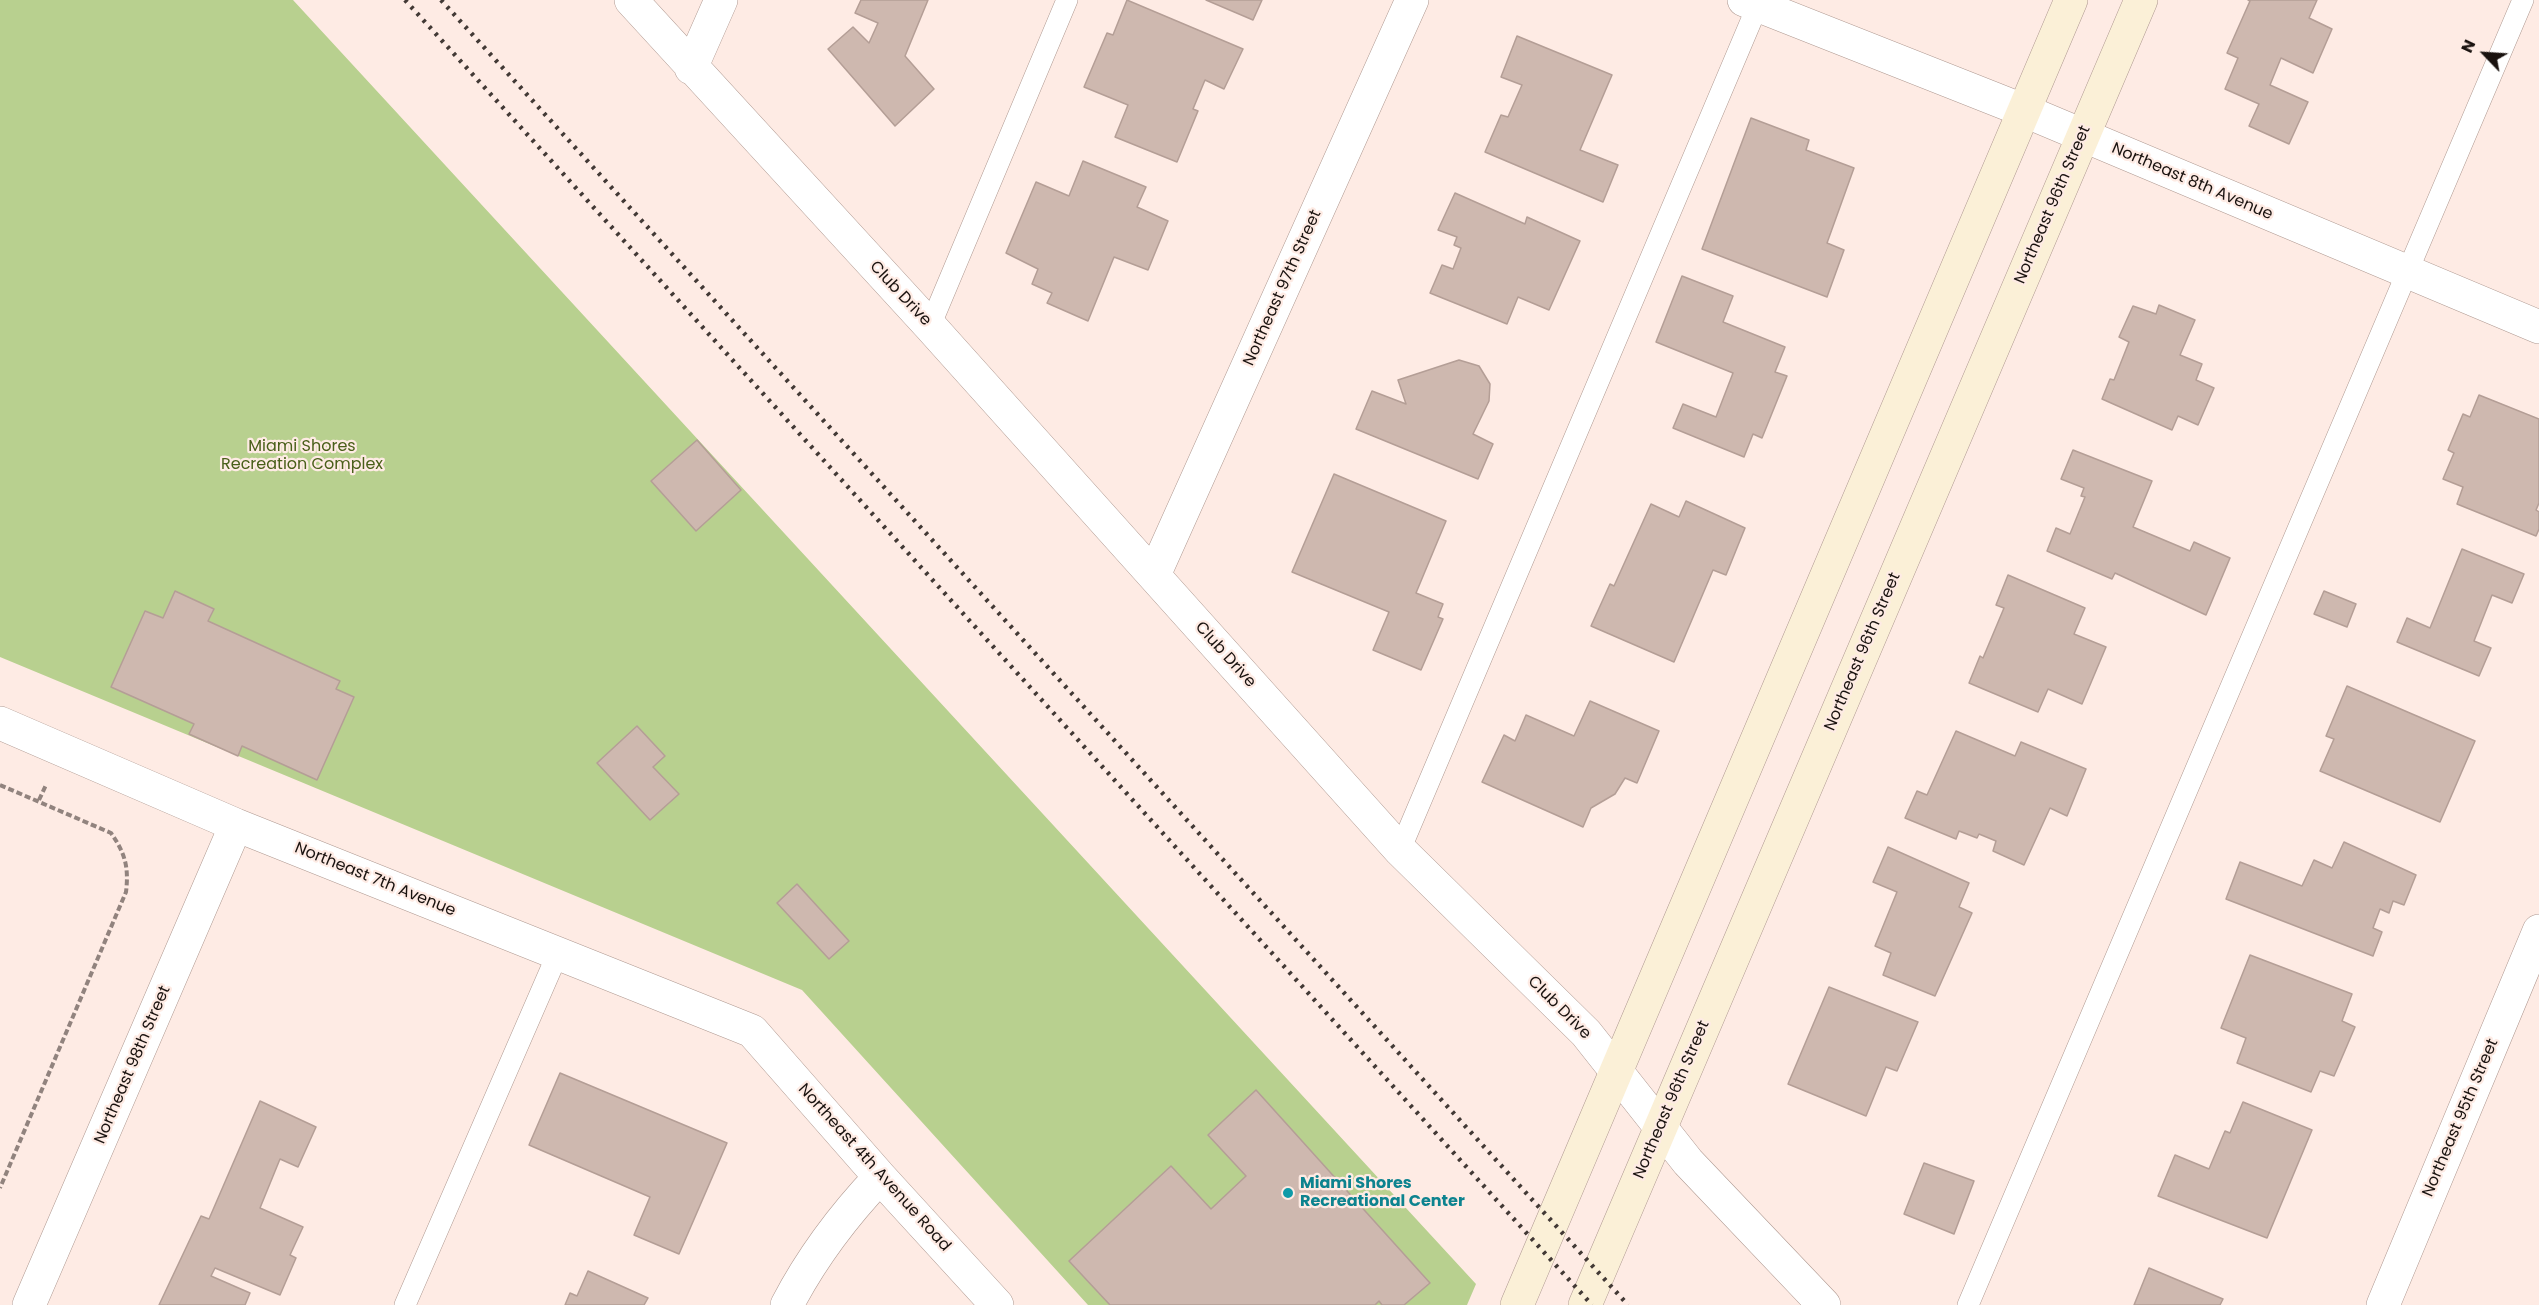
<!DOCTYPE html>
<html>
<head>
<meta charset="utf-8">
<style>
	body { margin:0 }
	#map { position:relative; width:2539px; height:1305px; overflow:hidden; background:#feebe4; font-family:Poppins,sans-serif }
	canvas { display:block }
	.north { position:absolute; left:2455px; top:24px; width:60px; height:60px; -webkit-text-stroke:4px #feebe4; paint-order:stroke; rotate:295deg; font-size:16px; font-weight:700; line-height:24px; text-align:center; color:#19120f }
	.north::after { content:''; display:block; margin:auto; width:21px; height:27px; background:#19120f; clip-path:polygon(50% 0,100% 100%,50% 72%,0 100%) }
</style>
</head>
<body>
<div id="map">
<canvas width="2539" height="1305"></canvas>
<div class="north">N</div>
</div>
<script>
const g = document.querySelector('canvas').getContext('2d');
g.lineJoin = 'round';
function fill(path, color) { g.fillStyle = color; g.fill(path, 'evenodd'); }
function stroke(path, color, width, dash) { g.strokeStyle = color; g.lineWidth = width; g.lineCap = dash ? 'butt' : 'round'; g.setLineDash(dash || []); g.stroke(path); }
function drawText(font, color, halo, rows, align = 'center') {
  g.font = font + ' Poppins,sans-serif'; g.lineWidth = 4.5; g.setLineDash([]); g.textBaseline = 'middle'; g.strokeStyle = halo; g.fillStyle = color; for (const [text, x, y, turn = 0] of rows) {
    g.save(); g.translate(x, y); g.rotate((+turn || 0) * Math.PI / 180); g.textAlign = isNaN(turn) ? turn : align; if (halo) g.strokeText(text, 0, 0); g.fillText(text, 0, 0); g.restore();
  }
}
const green = new Path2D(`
	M0 0H293L1476 1284 1467 1305H1088L802 990 0 657Z`);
const building = new Path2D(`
	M861 0H928L905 56 934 89 895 126 828 49 853 27 869 43 878 23 855 13Z
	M1127 0 1243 49 1224 89 1205 80 1193 109 1198 111 1177 162 1115 137 1128 105 1084 87 1107 33 1113 35Z
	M1206 0H1262L1253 20Z
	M2248 0H2317L2309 18 2332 29 2313 73 2281 58 2270 85 2308 102 2289 144 2249 126 2259 104 2225 89 2238 58 2227 53 2250 1Z
	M1517 36 1612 75 1580 150 1618 165 1603 202 1485 152 1501 115 1508 117 1522 85 1501 77Z
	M1751 118 1809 140 1806 150 1854 168 1827 243 1844 250 1827 297 1702 249Z
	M1083 161 1146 187 1137 207 1168 221 1148 270 1114 257 1088 321 1047 303 1052 293 1032 284 1038 269 1006 253 1036 182 1069 196Z
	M1455 193 1525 224 1527 217 1580 241 1549 310 1518 297 1507 324 1430 293 1442 265 1453 269 1461 248 1454 245 1457 237 1438 230Z
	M1682 276 1733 296 1723 322 1785 347 1775 372 1787 376 1762 438 1753 434 1744 457 1673 428 1683 404 1716 417 1733 373 1656 342Z
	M2159 305 2195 320 2180 355 2202 364 2196 380 2214 388 2198 425 2178 416 2172 430 2102 399 2110 379 2114 380 2129 342 2119 337 2133 306 2156 314Z
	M1459 360 1479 366 1490 384 1489 401 1473 434 1493 444 1478 479 1356 429 1372 391 1406 404 1398 380Z
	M2479 395 2539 419V503L2536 510 2539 512V529L2536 536 2457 504 2463 487 2443 479 2454 453 2448 450 2463 414 2470 417Z
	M697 440 741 490 696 531 651 481Z
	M2073 450 2152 481 2133 527 2190 551 2194 542 2230 558 2206 615 2115 573 2112 579 2047 551 2056 528 2070 534 2085 497 2081 496 2084 488 2061 479Z
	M1334 474 1446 521 1416 593 1443 604 1438 617 1443 619 1421 670 1373 650 1389 612 1292 572Z
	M1686 501 1745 528 1726 575 1713 570 1674 662 1591 626 1610 584 1614 586 1651 504 1679 517Z
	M2462 549 2524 574 2512 603 2492 595 2474 641 2491 648 2479 676 2397 642 2407 618 2430 628Z
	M2008 575 2085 608 2074 634 2106 647 2082 704 2048 689 2038 712 1969 683 1980 656 1983 658 2004 608 1996 605Z
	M175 591 214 609 208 621 340 681 336 689 354 697 317 780 242 746 238 756 189 734 194 724 111 687 145 611 163 618Z
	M2324 591 2356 604 2347 627 2314 614Z
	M2347 686 2475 741 2440 822 2320 771 2334 739 2326 736Z
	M1590 701 1659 731 1637 783 1625 778 1615 794 1591 808 1583 827 1482 782 1504 735 1515 741 1526 715 1574 736Z
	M637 726 665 756 653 767 679 794 650 820 597 763Z
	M1956 731 2015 756 2021 742 2086 769 2067 816 2050 808 2024 865 1993 851 1996 841 1979 834 1977 838 1959 831 1956 839 1905 818 1917 791 1927 795Z
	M2344 842 2416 875 2404 905 2393 901 2389 913 2380 909 2373 928 2382 932 2373 956 2226 899 2240 862 2302 886 2314 860 2332 868Z
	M1888 847 1969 883 1959 907 1972 913 1935 996 1883 975 1891 953 1875 946 1897 892 1873 882Z
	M797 884 849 941 829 959 777 903Z
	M2250 955 2352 994 2342 1021 2355 1027 2334 1076 2320 1071 2311 1092 2237 1063 2246 1038 2221 1028Z
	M1829 987 1918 1022 1897 1071 1886 1067 1866 1116 1788 1084Z
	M560 1073 727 1143 679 1254 634 1235 650 1197 529 1145Z
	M1256 1090 1430 1283 1404 1305H1382L1379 1301 1375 1305H1110L1069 1261 1171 1166 1211 1209 1246 1176 1208 1135Z
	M260 1101 316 1127 298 1167 280 1159 260 1208 303 1227 290 1255 296 1258 280 1295 215 1268 211 1276 250 1293 245 1305H159L201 1216 209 1219Z
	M2243 1102 2312 1130 2267 1238 2158 1196 2175 1155 2209 1169 2225 1131 2230 1133Z
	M1924 1163 1974 1181 1954 1234 1904 1214Z
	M2149 1268 2223 1299 2220 1305H2134Z
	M588 1271 648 1298 644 1305H565L570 1293 577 1296Z`);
const path = new Path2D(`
	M0 785 111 833C125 853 129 867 126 892L0 1188
	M39 800 46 785`);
const lane = new Path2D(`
	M930 326 1067 0
	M1400 850 1760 0
	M405 1305 558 953
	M1968 1305 2523 0`);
const street = new Path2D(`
	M631 0 930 326 1400 850 1586 1033 1688 1162 1824 1305
	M1744 0 2025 111 2539 327
	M691 68 721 0
	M1154 575 1412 0
	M0 723 236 825 752 1031 880 1177 997 1305
	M29 1305 236 825
	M787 1305C812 1257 843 1216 880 1177
	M2383 1305 2539 931`);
const secondary = new Path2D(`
	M1517 1305 2071 0
	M1585 1305 2141 0`);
const rail = new Path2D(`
	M405 0 1592 1305
	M441 0 1628 1305`);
const markers = [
	[1288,1193,6,"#0f9aa8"]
];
const streetNames = [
	["Northeast 8th Avenue",2192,182,23],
	["Northeast 96th Street",2053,205,-67],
	["Northeast 97th Street",1283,288,-66],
	["Club Drive",900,294,47],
	["Northeast 96th Street",1863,652,-67],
	["Club Drive",1225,655,48],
	["Northeast 7th Avenue",375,880,22],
	["Club Drive",1559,1008,45],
	["Northeast 98th Street",133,1065,-67],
	["Northeast 96th Street",1672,1100,-67],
	["Northeast 95th Street",2461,1118,-67],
	["Northeast 4th Avenue Road",874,1168,48]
];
const parkNames = [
	["Miami Shores",302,447],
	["Recreation Complex",302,465]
];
const cultureNames = [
	["Miami Shores",1300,1184],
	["Recreational Center",1300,1202]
];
fill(green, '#b8d08f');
fill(building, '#ceb8af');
stroke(building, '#b49e96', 1.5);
stroke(lane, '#af9991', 22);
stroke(street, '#af9991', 34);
stroke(secondary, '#af9991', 34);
stroke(path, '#91837e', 4, [6, 3]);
stroke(lane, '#fff', 21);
stroke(street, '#fff', 33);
stroke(secondary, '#fbf0d7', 33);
stroke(rail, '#423935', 4.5, [3, 6]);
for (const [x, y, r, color] of markers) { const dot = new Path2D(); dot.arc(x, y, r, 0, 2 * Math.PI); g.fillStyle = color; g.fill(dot); stroke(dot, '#feebe4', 2); }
drawText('16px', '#19120f', '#feebe4', streetNames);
drawText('16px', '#495f19', '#feebe4', parkNames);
drawText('bold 16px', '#0d838f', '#feebe4', cultureNames, 'left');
</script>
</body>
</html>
